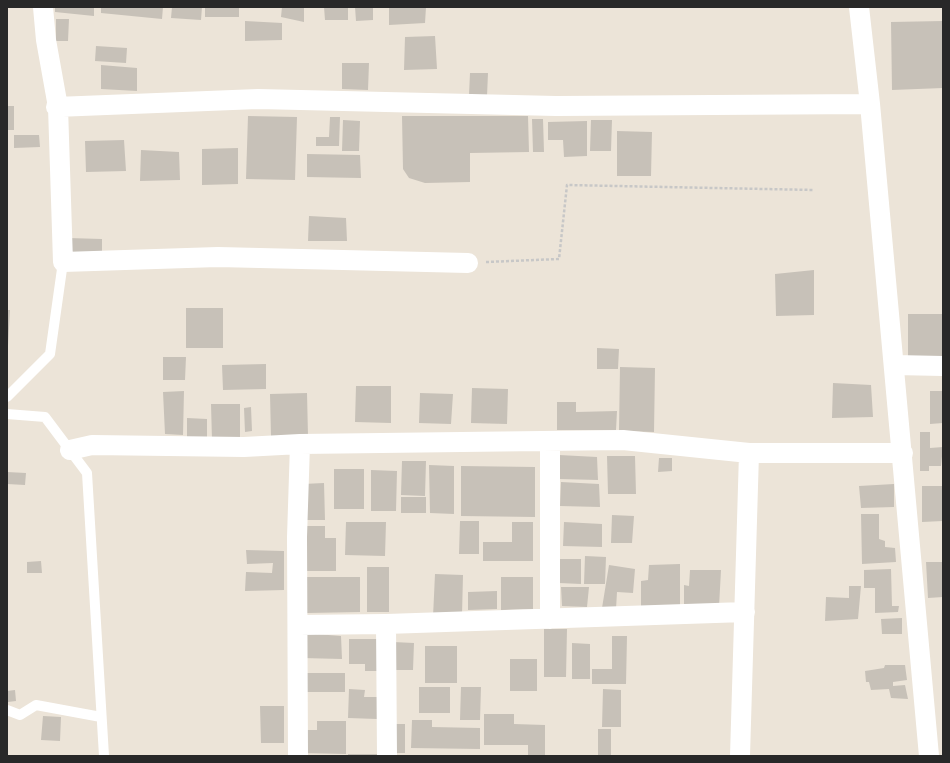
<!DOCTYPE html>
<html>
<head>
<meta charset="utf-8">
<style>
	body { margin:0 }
	#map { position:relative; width:950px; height:763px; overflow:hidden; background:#ece4d8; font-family:Cabin,sans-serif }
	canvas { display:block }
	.frame { position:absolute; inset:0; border:8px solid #282828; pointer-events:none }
</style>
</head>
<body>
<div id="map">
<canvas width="950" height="763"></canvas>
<div class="frame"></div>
</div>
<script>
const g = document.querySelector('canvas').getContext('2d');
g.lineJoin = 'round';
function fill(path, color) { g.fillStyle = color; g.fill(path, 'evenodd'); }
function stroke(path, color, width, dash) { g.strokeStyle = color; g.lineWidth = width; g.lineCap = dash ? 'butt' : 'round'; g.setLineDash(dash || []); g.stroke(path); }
const building = new Path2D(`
	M55 7H94V16L55 12Z
	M101 7H163L162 19 101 13Z
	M172 7H202L201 20 171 18Z
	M205 7H239V17H205Z
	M282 7H304V22L281 17Z
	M324 7H348V20H325Z
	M355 7H373V20L356 21Z
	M389 7H426L425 23 389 25Z
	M56 19H69L68 41H56Z
	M245 21 282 23V40L245 41Z
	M943 21V88L892 90 891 22Z
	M435 36 437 69 404 70 405 37Z
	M96 46 127 48 126 63 95 61Z
	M342 63H369L368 90 342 89Z
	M101 65 137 68V91L101 89Z
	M470 73H488L487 96 469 95Z
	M7 106H14V130H7Z
	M248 116 297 117 295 180 246 179Z
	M402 116H528L529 152 470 153V182L425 183 409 178 403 169Z
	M330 117H340L339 146H316V137H329Z
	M532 119H543L544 152H533Z
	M343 120 360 121 359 151H342Z
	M591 120H612L611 151H590Z
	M587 121V156L564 157 563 140H548V122Z
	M617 131 652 132 651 176H617Z
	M14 135H39L40 147 14 148Z
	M124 140 126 171 86 172 85 141Z
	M238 148V184L202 185V149Z
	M141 150 179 152 180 180 140 181Z
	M307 154 360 155 361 178 307 177Z
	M309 216 346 218 347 241H308Z
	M68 238 102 239V256H68Z
	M814 270V315L776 316 775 274Z
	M186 308H223V348H186Z
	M7 310H10L8 346H7Z
	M908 314H943V356L908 357Z
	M597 348 619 349 618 369H597Z
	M163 357H186L185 380H163Z
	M266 364V389L223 390 222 365Z
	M620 367 655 368 654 432 619 431Z
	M833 383 871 385 873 417 832 418Z
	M356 386H391V423L355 422Z
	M472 388 508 389 507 424 471 423Z
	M184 391 183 435 165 434 163 392Z
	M930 391H942L943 423 930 424Z
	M307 393 308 436 271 437 270 394Z
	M420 393 453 394 451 424 419 423Z
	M557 402H576V412L617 411 616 430H557Z
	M211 404H240V440H212Z
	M251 407 252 431 245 432 244 408Z
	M187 418 207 419V440L187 439Z
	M920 432H930V448L943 447 941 466H929V471H920Z
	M559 455 597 457 598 480 559 479Z
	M607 456H635L636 494H608Z
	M659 458H672V471L658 472Z
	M402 461H426L425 496 401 495Z
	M429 465 454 466V514L430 513Z
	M461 466 535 467V517L461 516Z
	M334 469H364V509H334Z
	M371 470 397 471 396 511H371Z
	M7 472 26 473 25 485 7 484Z
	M561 482 599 484 600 507 560 506Z
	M324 483 325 520H304L303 484Z
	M894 484V507L861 508 859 486Z
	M922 486H943V521L922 522Z
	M401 497H426V513H401Z
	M861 514H879V539L885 541V547L895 548 896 562 862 564Z
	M612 515 634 516 632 543H611Z
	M460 521H479V554H459Z
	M346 522H386L385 556 345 555Z
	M512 522H533V561H483V542H512Z
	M564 522 602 524V547L563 546Z
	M305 526H325V538H336V571H305Z
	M246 550 284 551V590L245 591 246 572 272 573 273 563 247 564Z
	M585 556 606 557 605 584H584Z
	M560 559H581V584L559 583Z
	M41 561 42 573H27V562Z
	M926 562H943V597L928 598Z
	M680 564V608L641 607V581L648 580 649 565Z
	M609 565 635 569 633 593 617 592 616 609 602 608Z
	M367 567H389V612H367Z
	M891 569 892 606H899L898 612 875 613V588H864V570Z
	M690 570H721L719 607H684V585L689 586Z
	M435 574 463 575 462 615 433 617Z
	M306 577H360V612L307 613Z
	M501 577H533V609L501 610Z
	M849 586H861L858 619 825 621 826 597 849 598Z
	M561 587H589L587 607 562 606Z
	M497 591V609L468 610V592Z
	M902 618V634H882L881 619Z
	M544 629H567L566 677H544Z
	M303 633 341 636 342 659 302 658Z
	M612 636H627L626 684H592V669H612Z
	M349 639H378V671H365V664H349Z
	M393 642 414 643 413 670H392Z
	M572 643 590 644V679H572Z
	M425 646H457V683H425Z
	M510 659H537V691H510Z
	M885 665H905L907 680 893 682V686L905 685 908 699 891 698 889 689 871 690 869 682H866L865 671 884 668Z
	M301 673H345V692H301Z
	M419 687H450V713H419Z
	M461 687H481L480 720H460Z
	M349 689 365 690 364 697H378L377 719 348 718Z
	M603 689 621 690V727H602Z
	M15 690 16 701 8 702 7 691Z
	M260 706H284V743H261Z
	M484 714H514V724L545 725V756H528V745H484Z
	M43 716 61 717 60 741 41 740Z
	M412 720H432V727L480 728V749L411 748Z
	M317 721H346V754L302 753 303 730H317Z
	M391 724H405V753H391Z
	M598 729H611V756H598Z
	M348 754H380V756H348Z`);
const path = new Path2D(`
	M486 262 559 259 567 185 814 190`);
const lane = new Path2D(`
	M7 397 50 354 63 262
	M7 414 45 417 87 473 104 756
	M7 710 20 715 36 705 101 717`);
const street = new Path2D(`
	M43 7 46 40 58 107 63 262 218 257 468 263
	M859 7 870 104 929 756
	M56 107 258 99 556 106 870 104
	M895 365 943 366
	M550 441V619
	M70 450 92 445 244 447 300 444 623 440 749 453H903
	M386 624 387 756
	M298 625 386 624 745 612
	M298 756 297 537 300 444
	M740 756 749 453`);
fill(building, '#c7c1b8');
stroke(path, '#c7c7c7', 2.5, [3, 2]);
stroke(lane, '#fff', 10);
stroke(street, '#fff', 20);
</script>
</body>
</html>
